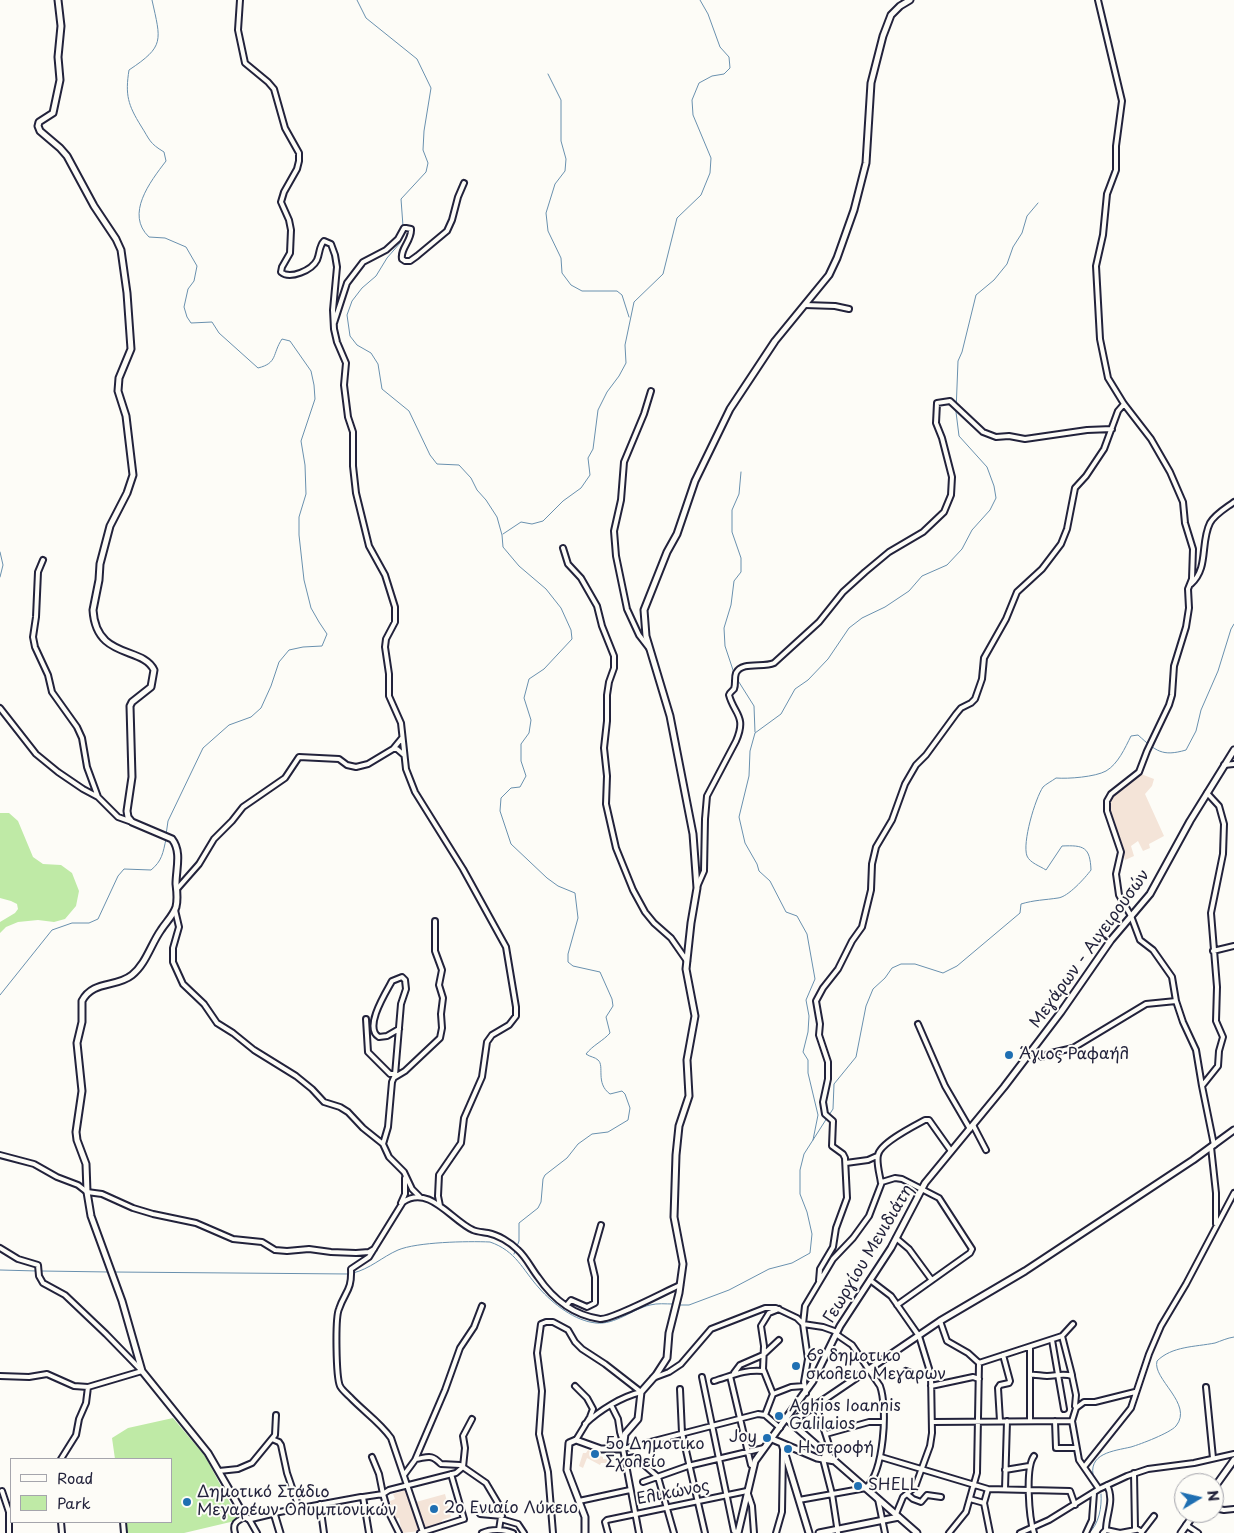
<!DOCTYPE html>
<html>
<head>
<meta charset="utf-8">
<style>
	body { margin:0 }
	#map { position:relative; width:1234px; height:1533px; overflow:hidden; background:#fdfcf7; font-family:"Playpen Sans",sans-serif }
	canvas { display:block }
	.legend { position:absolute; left:10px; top:1458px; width:162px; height:65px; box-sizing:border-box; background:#fdfcf7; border:1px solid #a5a5ac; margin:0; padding:6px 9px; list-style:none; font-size:15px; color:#22223b }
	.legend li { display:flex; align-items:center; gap:10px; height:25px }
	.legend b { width:25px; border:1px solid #a5a5ac }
	.north { position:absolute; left:1174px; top:1473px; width:50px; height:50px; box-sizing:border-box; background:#fdfcf7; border:1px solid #a5a5ac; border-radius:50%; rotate:81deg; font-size:14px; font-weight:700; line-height:20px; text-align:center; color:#22223b }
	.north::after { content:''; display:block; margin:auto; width:18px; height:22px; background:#1f6fb2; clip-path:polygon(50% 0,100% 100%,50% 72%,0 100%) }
</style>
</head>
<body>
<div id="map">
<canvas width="1234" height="1533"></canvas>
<ul class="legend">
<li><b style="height:6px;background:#fdfcf7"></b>Road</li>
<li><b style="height:14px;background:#bfeaa6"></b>Park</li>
</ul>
<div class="north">N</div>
</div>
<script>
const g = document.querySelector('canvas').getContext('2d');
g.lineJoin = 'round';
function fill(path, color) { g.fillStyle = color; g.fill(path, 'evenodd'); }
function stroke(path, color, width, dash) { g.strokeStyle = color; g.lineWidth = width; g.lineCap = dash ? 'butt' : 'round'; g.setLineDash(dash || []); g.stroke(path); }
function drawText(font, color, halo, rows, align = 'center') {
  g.font = font + ' "Playpen Sans",sans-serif'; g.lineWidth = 4; g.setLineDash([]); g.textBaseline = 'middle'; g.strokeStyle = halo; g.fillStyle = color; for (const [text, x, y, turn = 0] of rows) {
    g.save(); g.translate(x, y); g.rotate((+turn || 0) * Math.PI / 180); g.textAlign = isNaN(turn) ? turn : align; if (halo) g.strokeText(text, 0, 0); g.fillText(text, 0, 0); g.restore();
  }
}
const built = new Path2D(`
	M1141 774 1154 779 1152 786 1145 794 1164 836 1149 844 1150 848 1143 851 1138 841 1131 846 1134 856 1125 860 1110 818 1109 807 1111 797 1116 790Z
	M588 1450 591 1452V1454L593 1453 603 1457V1459H607V1463H601L600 1465 587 1458 583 1468 579 1466 583 1453H586Z
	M409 1489 420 1531 402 1533 399 1518 394 1519 390 1501 395 1499 393 1494Z
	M445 1494 451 1517 442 1520V1524L424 1529 416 1502Z`);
const green = new Path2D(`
	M0 813H9L18 821 33 857 43 864 61 865 72 873 79 891 76 906 65 919 54 922 38 920 18 922 6 927 0 933V922L15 913 18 909 17 904 11 901 0 898Z
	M173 1418 205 1456 239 1520 184 1533H127L125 1522H171V1459H115L112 1438 128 1428Z`);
const stream = new Path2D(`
	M152 0C161 41 165 46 129 70 125 95 128 105 141 126 150 140 149 143 164 152L166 161C150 182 125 214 149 237L165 238 186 247 197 266 194 281 188 289 184 307 187 317 191 323 212 322 219 333 258 368C278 363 272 354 282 339L290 341 311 371 314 385 315 399 301 441 305 465 306 494 299 517V535L304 580 311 608 319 622 327 634 322 646 303 647 289 650 279 662 271 686 261 708 251 717 229 725 203 748 168 821 166 835
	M357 0 366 18 417 59 431 88 424 131 423 150 428 163 426 172 401 199 403 226
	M548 74 561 100V141L566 159 565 171 555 184 546 213 548 231 561 258 562 273 571 285 582 291H617L622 295 629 317
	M402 235 400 243 387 258 376 276 362 288 352 301 347 315 350 336 357 345 371 353 378 364 382 389 409 411 430 455 437 464 459 465 471 478 477 490 486 500 497 517 502 535 503 547 519 566 546 589 561 608 571 630 572 639 544 669 529 679 524 698 531 720 529 733 521 744V761L526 776 520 787 511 788 501 798 500 811 511 844 547 878 558 886 575 893 578 918 568 954V962L573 966 600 972 612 999 613 1006 606 1017 610 1033C603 1041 593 1045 586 1054 590 1057 595 1057 598 1060 605 1066 595 1083 610 1094L622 1091 625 1094 630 1108 628 1120 608 1132 592 1134 578 1144 567 1158 545 1175 543 1179 541 1202 538 1208 519 1223V1241L514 1254
	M503 534 521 522 532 524 543 521 563 501 581 488 590 475 588 458 593 449 598 410 607 392 619 376 626 363 625 345 634 302 663 274 677 218 701 195 710 173 711 158 693 115 692 100 699 83 712 76 724 74 730 68 729 57 720 47 708 14 700 0
	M0 552 3 565 0 577
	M734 673 725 646 724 628 731 605 734 581 741 572V558L732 532V510L739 494 741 472
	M737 679 754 706 755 732
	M0 995 52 930 72 923H89L98 919 118 876 124 869 151 870C162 861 163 853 166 839
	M829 1115 833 1109 834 1084 856 1057 866 1006 873 989 885 978 892 968 901 964H915L943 973 957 966 1020 913 1021 904C1034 900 1045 900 1058 898 1068 897 1085 878 1091 870 1090 847 1084 845 1062 846L1046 870C1040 866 1030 863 1027 856 1022 843 1035 799 1043 787 1046 784 1052 781 1056 778 1068 779 1095 777 1106 771 1118 764 1125 748 1131 736L1138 735C1156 751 1162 757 1186 750L1196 731 1201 710 1218 671 1231 629 1234 624
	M813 1140 818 1115 808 1073V1060L803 1052 808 1032 809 1016 806 1000 815 979 807 934 797 916 786 912 770 881 759 871 757 864 745 843 739 817 749 776 750 751 755 733 781 714 795 689 808 680 828 659 849 628 862 618 885 607 909 591 922 576 947 565 962 549 972 530 990 510 996 498 994 486 987 467 959 436 956 412 958 361 962 352 976 295 994 280 1007 264 1013 247 1022 233 1027 216 1038 203
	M0 1270 37 1271
	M41 1271 109 1272
	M113 1272 349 1274
	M353 1273C370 1269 382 1257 398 1250 417 1242 467 1241 490 1242 516 1251 522 1269 539 1288 553 1304 575 1321 596 1323 615 1325 633 1309 650 1305 658 1303 665 1304 673 1304
	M677 1305H689L729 1290 769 1269 792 1263 810 1253 812 1234 807 1212 800 1194V1170L804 1154 827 1118
	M1094 1479C1086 1453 1114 1451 1131 1447 1141 1444 1170 1433 1176 1426 1194 1404 1152 1379 1157 1361 1172 1346 1195 1347 1215 1343 1221 1341 1227 1338 1234 1337
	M1089 1533C1099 1524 1102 1507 1101 1494`);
const street = new Path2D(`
	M240 0 238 30 245 63 268 82 274 89 285 128 299 153V161L297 169 284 192 281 202 289 220 291 230 290 253 282 267 281 272C290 280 312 270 317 260 320 253 319 246 324 241L331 244 335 255 337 267 333 310 334 329 337 342 346 363 344 385 348 417 353 432V466L356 493 369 546 385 575 395 607V622L386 639 385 647 389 674V696L401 723 406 769 415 792 463 869 506 947 516 1007V1016L509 1025 492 1035 487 1042 482 1077 464 1118 461 1143 439 1175 438 1196 440 1206
	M1098 0 1122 101 1116 146V170L1107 194 1103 235 1096 266 1100 339 1108 378 1124 404 1151 439 1170 472 1183 502 1185 523 1193 549 1192 579 1188 589 1189 608 1186 627 1174 666 1172 695 1169 705 1147 751 1139 772 1111 794 1107 801V811L1121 852 1116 874 1119 895 1131 916 1140 940 1153 950 1172 977 1176 1001
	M805 305 835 306 849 309
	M334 323 347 283 363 262 386 250 398 239 404 228H406L411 229C412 241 400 248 402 259L405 261H410L417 256 447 231 452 220 458 197 464 183
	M563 548 568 564 581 578 597 606 602 626 614 656V668L609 682 607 695V721L604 748 607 776 606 804 616 848 633 890 645 912 654 923 671 938 687 961
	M43 560 38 572 36 617 33 637 35 647 48 675 52 692 77 727 82 738 87 767 98 797 118 817 132 822
	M1191 584C1209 568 1200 543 1210 523 1215 514 1226 508 1234 502
	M649 648 639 635 627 609 616 556 614 531 621 500 624 462 644 414 651 391
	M0 708 36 754 58 772 83 789 98 797
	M393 749 402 738
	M1224 765 1234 764
	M1207 793 1219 806 1224 824 1223 854 1211 913 1217 987 1216 1021 1223 1037 1219 1051 1218 1066 1202 1086 1214 1145
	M697 887 704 871 705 819 707 796 736 741C747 716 734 714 729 695 730 692 732 691 734 689 736 684 734 678 736 673 742 661 763 668 774 663L819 622 843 592 865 572 889 552 923 532 944 512 951 495 952 477 942 438 936 423 937 403 950 401 983 432 996 437 1009 436 1025 439 1087 430 1112 429
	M177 889 199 864 214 839 232 821 243 807 285 778 299 757 339 759 347 765 356 767 368 764 393 749H397L404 755
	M175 910 179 927 173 948V962L183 984 204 1004 217 1023 233 1033 254 1050 296 1076 312 1089 324 1102 340 1107 348 1112 363 1128 383 1144 389 1157 404 1172 412 1189 420 1197
	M1213 951 1234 946
	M366 1019 368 1052 390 1074H395
	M918 1024 945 1086 970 1129
	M1033 1049 1042 1057 1051 1053 1073 1048 1146 1004 1176 1001 1183 1022 1196 1050 1202 1086
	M395 1077 405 1071 440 1038 442 1028 441 1014 443 998 439 985 442 970 435 951V921
	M973 1125 986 1150
	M383 1144 388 1127 392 1082 395 1075 401 1004 406 989 405 980 402 977 392 981C386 992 363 1028 379 1037L387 1036 399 1029
	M1211 1147 1216 1193V1224
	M0 1155 34 1164 57 1177 78 1185 87 1192 102 1194 133 1208 153 1214 196 1223 233 1239 262 1242 275 1250 287 1251 309 1249 331 1252 356 1253 369 1252 374 1249
	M846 1163 868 1160 877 1156
	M881 1183C880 1175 876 1163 878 1155 880 1143 914 1126 925 1120H929L951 1151
	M401 1203 405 1194V1178
	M896 1238 909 1249 931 1279
	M0 1248 18 1259 38 1265 39 1276 43 1283 65 1295 106 1334 142 1371
	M870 1280 891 1296 919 1336 931 1375 932 1433 930 1446 915 1487 903 1497 896 1514
	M819 1281 820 1269 833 1247 836 1228 847 1198 845 1158 843 1154 832 1146 833 1121 825 1114 823 1102 828 1079V1062L819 1035 820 1024 816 1001 823 988 838 969 852 941 862 927 871 890 872 864 876 847 892 820 905 784 916 765 926 755 956 714 961 708 971 703 975 699 982 679 984 658 1006 619 1017 592 1042 569 1061 544 1067 529 1075 488 1086 476 1104 449 1118 411 1124 404
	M566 1306 571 1300 587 1307 595 1303V1277L591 1260 601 1225
	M940 1321 947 1341 968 1353 979 1363 977 1473 966 1512 949 1533
	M1062 1336 1072 1375
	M1052 1340 1064 1409
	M979 1363 1062 1336 1073 1324
	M906 1371 916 1375
	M734 1373 740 1365 763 1355 779 1340
	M1030 1375C1036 1374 1040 1376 1047 1376 1056 1376 1063 1373 1072 1376L1076 1395 1075 1406
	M0 1376 29 1377 47 1374 74 1386 88 1387 142 1371
	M730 1376 751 1465 753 1466
	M702 1377 734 1531 738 1532
	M653 1378 669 1372 681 1364 711 1329 765 1308H776L797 1318 803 1324 823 1327 837 1332
	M714 1381C731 1376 745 1369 763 1371
	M575 1386 587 1398 593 1409 590 1417 576 1440
	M931 1386 973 1377 979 1379
	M1206 1387 1213 1458
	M680 1389 682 1433 705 1533
	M806 1393 804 1382 808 1359 803 1324 805 1306 833 1259 853 1238 869 1216 882 1182 895 1178 902 1179 939 1198 972 1249 970 1253 897 1305
	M773 1394 791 1387 804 1386
	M611 1405 618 1419 620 1432 623 1442
	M816 1405 829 1445 823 1459 832 1494 838 1533
	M765 1415 773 1394 763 1369 764 1346 761 1326 769 1313 779 1309
	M1000 1421 998 1388 1000 1385 1009 1383 1010 1381 1003 1355
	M1030 1421V1347
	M1055 1421 1056 1448H1076
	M1072 1421 1079 1460 1099 1489
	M932 1422 1072 1421 1076 1408 1084 1402H1095L1135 1392
	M585 1424C600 1410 621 1397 641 1392
	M826 1434 869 1422H883
	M272 1439 279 1442 281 1445 287 1473 299 1508
	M1034 1456C1025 1468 1029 1518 1034 1533
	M372 1457 379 1474 383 1494 389 1490 456 1473 463 1467 465 1448 463 1436 472 1419
	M881 1457 988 1489 1070 1491 1075 1505
	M61 1459 76 1435 79 1419 86 1403 88 1387
	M416 1459C429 1457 431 1454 441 1464L460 1465 486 1483 502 1510 499 1530
	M625 1459 635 1457 658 1477
	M1084 1467 1131 1408 1149 1354 1161 1326 1186 1284 1234 1193
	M1005 1470 1029 1466
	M219 1471 238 1469 252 1463 275 1435 276 1415
	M1134 1473 1135 1528 1142 1532
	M404 1475 415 1460 445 1390 460 1348 474 1327 482 1306
	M658 1477 674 1533
	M643 1482 688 1466 764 1448
	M988 1489 984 1503 990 1533
	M1005 1489 1007 1421
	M2 1491 9 1512V1533
	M907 1494 913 1499 921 1502 927 1495 941 1497
	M363 1497 383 1494 388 1511 399 1533
	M878 1499 885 1533
	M970 1499 984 1503
	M799 1500 866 1488C884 1471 888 1408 880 1386L852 1345 836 1334
	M579 1501 630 1490
	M320 1504 324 1533
	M1214 1508 1224 1510 1234 1509
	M478 1510 480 1514 502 1516
	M274 1513 361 1497H363L369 1533
	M249 1519 257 1533
	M501 1519 518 1524 524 1533
	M61 1522 62 1533
	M123 1522 124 1533
	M1186 1525 1198 1533
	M1106 1530C1106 1514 1115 1501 1107 1485
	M423 1532 391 1438C380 1422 363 1411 350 1397 347 1394 342 1390 340 1386 336 1377 335 1318 339 1309 345 1291 352 1291 351 1269L369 1257 403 1202C429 1184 452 1221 473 1230 477 1232 483 1232 488 1233 498 1235 510 1242 518 1250 526 1257 531 1268 538 1277 553 1299 573 1315 600 1319 612 1320 666 1291 680 1285
	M235 1533C232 1523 237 1521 245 1517
	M420 1533 464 1519 451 1474
	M482 1533C491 1529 503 1529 513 1533
	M553 1533 548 1472 539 1434 542 1391 537 1353 541 1324 546 1322H553L568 1330 575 1342 582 1349 605 1364 641 1392
	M608 1533 605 1522 607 1520 747 1491 752 1506 754 1533
	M639 1533 623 1449 758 1414 765 1415 780 1428
	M776 1533 782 1512 783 1451
	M1020 1533 1049 1520 1099 1489 1127 1476 1148 1469 1194 1463 1234 1454
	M1086 1533 1092 1520 1094 1493
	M1103 1533 1106 1530 1120 1533 1136 1530
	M1141 1533 1154 1516`);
const secondary = new Path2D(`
	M58 0 61 26 58 57 60 80 53 113 39 122 38 126 40 131 60 148 67 156 94 206 116 239 121 250 127 293 131 349 119 378 118 391 126 416 133 475 127 493 110 526 100 564 99 580 93 610C96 660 143 646 154 670L151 687 132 702 130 706 132 777 127 811 128 817 132 822 172 839C182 852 176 869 176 884 177 892 178 899 176 907 173 916 166 922 161 930 151 944 146 964 132 975 116 988 93 980 82 1001V1022L77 1043 82 1091 76 1132 77 1140 86 1164 87 1192 91 1216 122 1301 142 1371 208 1453 245 1517 249 1519 274 1513 280 1533
	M789 1421 917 1533
	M791 1422 940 1321 1025 1271 1193 1160 1234 1130
	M772 1439 817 1458 835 1461
	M782 1444 809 1533
	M1214 1488 1234 1460
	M585 1533V1517L567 1470 569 1443 576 1440 601 1449H623L625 1434 638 1419 641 1392 656 1375 667 1358 669 1333 679 1293 683 1264 674 1217 676 1155 679 1126 689 1096 687 1060 695 1016 686 969 691 923 697 888 693 834 670 716 646 636 644 610 667 552 677 534 695 481 730 409 775 341 829 275 837 258 854 210 866 163 871 83 883 36 891 15 900 6 910 0
	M738 1533 755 1461 813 1381 840 1326 891 1248 925 1183 1004 1087 1061 1012 1111 940 1150 894 1190 821 1234 750
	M819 1533 899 1517
	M1181 1533 1195 1513`);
const markers = [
	[1009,1055,5,"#1f6fb2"],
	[796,1366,5,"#1f6fb2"],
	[779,1416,5,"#1f6fb2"],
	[767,1438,5,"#1f6fb2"],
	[788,1449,5,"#1f6fb2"],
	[595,1454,5,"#1f6fb2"],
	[858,1486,5,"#1f6fb2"],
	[187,1502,5,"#1f6fb2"],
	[434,1509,5,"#1f6fb2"]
];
const streetNames = [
	["Μεγάρων - Αιγειρουσών",1090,949,-54],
	["Γεωργίου Μενιδιάτη",869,1254,-59],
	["Ελικώνος",673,1493,-11]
];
const poiNames = [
	["Άγιος Ραφαήλ",1019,1055],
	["6° δημοτικο",806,1357],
	["σκολειο Μεγαρων",806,1375],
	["Aghios Ioannis",789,1407],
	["Galilaios",789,1425],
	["Joy",757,1438,"right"],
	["5o Δημοτικο",605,1445],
	["Σχολείο",605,1463],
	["Η στροφή",798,1449],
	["SHELL",868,1486],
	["Δημοτικό Στάδιο",197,1493],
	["Μεγαρέων Ολυμπιονικών",197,1511],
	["2ο Ενιαίο Λύκειο",444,1509]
];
fill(built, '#f4e4d8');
fill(green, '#bfeaa6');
stroke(stream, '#6990ae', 1);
stroke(street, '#22223b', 8);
stroke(secondary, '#22223b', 9);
stroke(street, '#fdfcf7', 4);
stroke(secondary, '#fdfcf7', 5);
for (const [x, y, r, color] of markers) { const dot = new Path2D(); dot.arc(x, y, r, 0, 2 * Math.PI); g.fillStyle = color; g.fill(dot); stroke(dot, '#fdfcf7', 2); }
drawText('16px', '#22223b', '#fdfcf7', streetNames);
drawText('16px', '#22223b', '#fdfcf7', poiNames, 'left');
</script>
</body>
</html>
